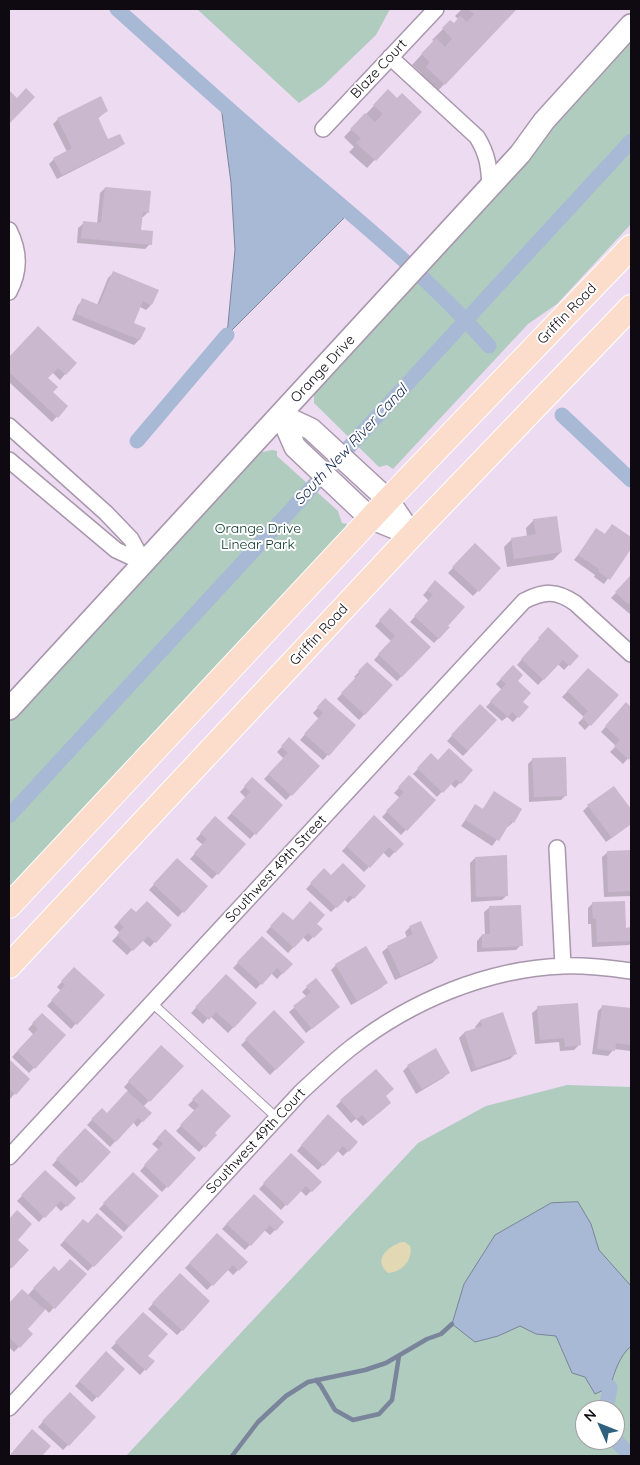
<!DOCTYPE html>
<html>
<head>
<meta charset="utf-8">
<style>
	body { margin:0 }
	#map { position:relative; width:640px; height:1465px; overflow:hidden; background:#eddbf2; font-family:Quicksand,sans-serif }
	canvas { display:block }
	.frame { position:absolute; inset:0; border:10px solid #0f0a11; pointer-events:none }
	.north { position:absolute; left:575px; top:1400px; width:50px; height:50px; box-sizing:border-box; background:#fff; border:1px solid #9f9da0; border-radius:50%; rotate:314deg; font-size:14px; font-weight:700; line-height:20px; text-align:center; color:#0f0a11 }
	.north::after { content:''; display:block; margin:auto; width:18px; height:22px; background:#2f617f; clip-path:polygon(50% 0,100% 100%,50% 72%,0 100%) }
</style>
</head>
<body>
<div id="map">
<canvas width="640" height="1465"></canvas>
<div class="frame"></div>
<div class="north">N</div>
</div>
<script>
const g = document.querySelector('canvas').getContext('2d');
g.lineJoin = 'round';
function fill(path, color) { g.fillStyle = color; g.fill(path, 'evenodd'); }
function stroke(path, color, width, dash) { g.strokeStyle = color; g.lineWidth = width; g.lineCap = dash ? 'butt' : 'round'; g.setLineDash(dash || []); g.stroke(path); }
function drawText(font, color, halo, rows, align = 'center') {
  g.font = font + ' Quicksand,sans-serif'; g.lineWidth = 4; g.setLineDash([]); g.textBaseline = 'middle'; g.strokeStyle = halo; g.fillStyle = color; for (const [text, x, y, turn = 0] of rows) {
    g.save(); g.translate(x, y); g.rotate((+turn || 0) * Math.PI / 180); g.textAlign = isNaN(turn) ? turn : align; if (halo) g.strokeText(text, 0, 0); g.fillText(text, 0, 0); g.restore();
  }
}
const green = new Path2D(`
	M197 9H390L376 35 323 86 299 103Z
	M631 42V224L557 304 528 324 393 469 387 465 379 467 314 403V391L424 267Z
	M272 450 277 451V456L338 511 342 523 347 524 346 528 9 889V718L258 453Z
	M567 1085 631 1087V1456H126L418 1143 486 1106ZM585 1410H615V1440H585Z`);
const sand = new Path2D(`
	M402 1242H405L410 1246C414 1259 401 1273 388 1273 372 1260 388 1246 402 1242Z`);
const water = new Path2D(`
	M221 104 349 213 227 335 235 250 231 183Z
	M578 1202 591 1224 599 1250 631 1286V1346C619 1357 615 1371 610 1387L595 1394 585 1377 572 1373 556 1336 536 1334 520 1326 498 1336 475 1342 452 1324 464 1284 495 1235 551 1203Z`);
const shadow = new Path2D(`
	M462 9H515L434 95 416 78 421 73 412 65 434 41 432 40 450 22 453 25 459 20 455 16Z
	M388 91 397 99 420 112 367 168 349 152 354 147 344 137Z
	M107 111 97 119 108 141 123 143 118 148 57 179 49 164 54 159 67 152 53 124 58 119Z
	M105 188 148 212 143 217H141L139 231 150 244 145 249 77 243 78 228 84 223 97 224 100 193Z
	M113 273 151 305 146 310 140 307 133 324 144 328 139 340 134 345 72 320 78 305 83 300 97 305 108 278Z
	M38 328 75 363 60 380 52 372 46 378 51 392 66 406 52 422 9 382V358Z
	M534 520 561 552 553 560 507 567 504 547 512 539 527 537 526 528Z
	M612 525 631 539V546L604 584 594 577 595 575 574 560 597 530 604 535Z
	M475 545 500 568 473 596 448 573Z
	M631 577V615L611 598Z
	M435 582 446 626 448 628 434 643 410 622 429 601 423 595Z
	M390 610 429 647 397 681 374 660 391 641 375 626Z
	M548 629 577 656 564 670 558 664 538 685 517 665Z
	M367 664 391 686 359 720 337 699 356 678 354 677Z
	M513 667 521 702 527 707 513 722 507 717 502 721 486 707 502 690 496 684Z
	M588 670 617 695 585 730 578 723 584 717 562 697Z
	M325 700 354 726 323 760 300 740 319 719 313 713Z
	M626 704 631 709V755L623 764 610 752 616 746 601 732Z
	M475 711 468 751 463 756 447 741Z
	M289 739 319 766 286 800 264 779 284 759 277 752Z
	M431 755 438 761 472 770 455 788 450 783 437 797 413 774Z
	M533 759 566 795 561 800 529 802 528 764Z
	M409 777 434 800 401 835 382 817 400 798 394 793Z
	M252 779 281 805 250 839 227 818 246 798 240 792Z
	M494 793 513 822 508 827 507 826 492 846 461 826 475 806 482 810Z
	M588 806 631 809V824L606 842 583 811Z
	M369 822 402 844 389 858 383 852 364 872 342 851Z
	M210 823 217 874 212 879 190 859 203 845 196 839Z
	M631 851V896L604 897 602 857 608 852Z
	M475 858 507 895 502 900 471 902 470 863Z
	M177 860 206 886 178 917 149 890Z
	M324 870 331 877 365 886 348 903 344 899 331 912 306 889Z
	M593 903 625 929 631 928V943L629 945 592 947 591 924H588V908Z
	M490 907 521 945 516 950 477 952V941L482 935H485L484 912Z
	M131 909 136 914 170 925 150 947 142 940 127 955 112 941 120 933 114 927Z
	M283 913 292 922 315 924 321 929 308 942 303 937 288 953 266 932Z
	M410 927 437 958 432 963 395 980 382 952 388 947 407 938 405 932Z
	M262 938 291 964 277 979 271 973 256 989 233 968Z
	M336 965 386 983 381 988 351 1005 331 970Z
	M74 969 103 995 71 1029 47 1006 61 991 57 987Z
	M221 981 256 1003 228 1033 210 1016 203 1024 191 1013Z
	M307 987 333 1012 306 1033 289 1012 307 997 302 992Z
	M603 1006 631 1010V1051L614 1049 608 1056 592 1054 598 1011Z
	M538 1008 579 1045 574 1050 560 1051 559 1042 535 1044 532 1013Z
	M274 1012 303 1042 270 1075 241 1045Z
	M42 1014 65 1035 29 1073 12 1057 33 1034 28 1029Z
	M502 1014 515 1054 510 1059 471 1072 459 1038 464 1033 476 1029 475 1027 480 1021Z
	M161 1047 182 1066 143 1107 150 1113 137 1127 133 1122 110 1147 87 1125 102 1109 107 1114 128 1091 124 1087Z
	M9 1061 28 1079 10 1099 9 1098Z
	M408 1066 448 1073 443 1078 416 1094 403 1071Z
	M202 1091 213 1133 215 1135 199 1152 176 1131 195 1111 188 1105Z
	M384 1097 385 1108 363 1126 356 1119 351 1123 336 1106 341 1101Z
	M323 1120 357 1142 343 1156 337 1150 318 1170 297 1151Z
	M85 1130 109 1153 76 1187 52 1165Z
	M165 1131 194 1158 162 1192 140 1171 159 1150 152 1144Z
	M291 1155 320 1182 306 1196 300 1190 281 1210 259 1189Z
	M45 1171 74 1198 61 1211 55 1205 39 1222 17 1201Z
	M133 1173 157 1196 124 1232 99 1209Z
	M249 1200 283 1222 270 1235 264 1230 245 1250 222 1229Z
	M17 1211 16 1240 27 1250 9 1270V1220Z
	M83 1221 88 1224 121 1237 88 1271 60 1245Z
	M217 1235 246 1262 233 1275 227 1269 207 1290 185 1268Z
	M54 1267 59 1272 85 1274 49 1313 45 1309 26 1329 31 1334 14 1352 9 1347V1304L22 1291 27 1296Z
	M175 1280 182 1330 177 1335 148 1309Z
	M143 1314 147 1356 153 1361 140 1375 111 1348Z
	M101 1358 123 1369 92 1402 75 1386Z
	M70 1393 95 1417 63 1450 38 1427Z`);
const stream = new Path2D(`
	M316 1380 321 1386 335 1410 353 1420 379 1414 392 1400 399 1356
	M232 1456 258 1422 286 1396 308 1382 365 1370 386 1363 427 1339 441 1334 452 1324`);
const canal = new Path2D(`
	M117 9C175 61 233 114 292 164 361 222 430 279 489 346
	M562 415 631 480
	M137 441 227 335
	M9 816 631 141
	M606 1410 610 1387
	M615 1440 631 1456`);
const building = new Path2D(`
	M468 9H517L445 85 426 67 430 62 421 54 436 38 445 47 452 39 442 28 450 20 454 23 460 16 467 22 474 14Z
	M26 88 35 97 9 124V90L17 98Z
	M388 89 397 98 402 93 422 112 376 161 356 143 361 138 350 129 365 113 375 122 383 114 373 105Z
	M101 96 108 111 98 117 108 139 120 134 125 144 62 175 53 158 72 148 57 118Z
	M105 187 151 191 149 213 143 212 141 230 153 231 152 245 81 238 83 221 101 223Z
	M113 271 159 290 152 305 143 301 134 323 146 328 140 340 76 314 82 298 99 305Z
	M38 326 77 363 66 375 58 368 48 378 58 387 53 392 68 406 58 418 9 372V357Z
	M557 516 562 552 514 559 511 538 536 534 533 519Z
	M612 524 631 537V549L610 580 598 571 599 569 578 555 596 528 605 534Z
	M475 543 501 568 479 592 452 567Z
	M631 575V604L630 602 628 604 615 592Z
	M435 580 465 607 448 626 450 627 439 639 414 616 433 595 427 590Z
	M390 608 431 647 402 677 378 654 395 636 379 620Z
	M548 627 579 656 570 666 563 660 544 680 521 659 539 639 538 638Z
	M367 662 393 685 365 715 341 693 360 673 358 671Z
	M513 665 523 675 518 681 531 693 523 702 529 707 519 718 512 712 508 717 490 701 506 684 500 679Z
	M588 668 619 695 591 726 582 718 588 711 567 691Z
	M325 698 356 725 329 756 304 734 323 713 317 707Z
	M626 702 631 707V757L629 760 614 746 620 740 605 726Z
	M480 704 497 720 468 751 451 735Z
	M289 737 320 766 292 796 268 774 288 753 281 746Z
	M449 748 473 770 461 784 456 779 443 793 417 768 431 753 438 760Z
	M566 757 567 796 534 797 532 758Z
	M409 775 436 800 407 831 386 811 404 792 398 787Z
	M252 777 283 805 256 835 231 813 250 792 244 786Z
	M614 786 631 809V824L612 838 587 805Z
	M494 791 522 809 514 823 511 821 499 841 465 820 475 804 483 809Z
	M374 815 404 844 395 853 389 847 370 868 346 846Z
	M215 816 246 844 218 875 194 853 207 839 200 833Z
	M631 850V891L608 892 607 851Z
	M507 855 508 896 476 897 475 857Z
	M177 858 208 886 184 913 153 884Z
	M343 863 366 886 354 899 350 895 337 908 310 883 324 868 331 875Z
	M147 901 172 925 156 943 148 936 133 951 117 935 124 927 118 922 131 908 136 912Z
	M310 901 325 915 317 924 323 929 314 938 308 933 294 948 270 926 283 912 293 920Z
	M625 901 626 928 631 927V941L597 942 596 919H593L592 902Z
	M521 905 523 946 482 948V934H490L489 906Z
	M421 921 438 958 401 976 387 946 413 934 409 926Z
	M262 936 293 964 283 974 277 968 262 985 237 962Z
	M366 946 388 983 357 1001 335 964Z
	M74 967 105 995 77 1025 51 1000 65 985 61 981Z
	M226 974 257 1003 234 1028 216 1012 209 1020 195 1007Z
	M316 978 340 1007 312 1029 293 1006 311 992 306 986Z
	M578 1003 581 1045 565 1047 564 1038 540 1040 537 1006Z
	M602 1005 631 1008V1045L616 1043 615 1051 597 1049Z
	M274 1010 305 1042 276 1070 245 1039Z
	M503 1012 517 1054 476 1068 464 1032 482 1026 480 1020Z
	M42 1013 66 1035 35 1069 17 1051 38 1029 32 1023Z
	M161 1045 184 1066 150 1102 128 1081Z
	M436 1048 450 1073 422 1089 407 1065Z
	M9 1059 30 1079 16 1095 9 1089Z
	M376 1069 394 1089 386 1096 391 1103 368 1122 362 1115 357 1119 340 1100Z
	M202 1089 231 1116 215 1133 217 1135 205 1148 180 1125 199 1105 192 1099Z
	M127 1091 152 1113 143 1122 138 1118 116 1142 91 1119 102 1108 107 1113Z
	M328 1114 358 1142 349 1152 343 1146 324 1166 301 1145Z
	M85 1128 111 1152 82 1183 56 1159Z
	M165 1129 196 1158 168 1188 144 1165 163 1144 157 1138Z
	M291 1153 322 1182 312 1192 306 1186 287 1206 263 1183Z
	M45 1170 76 1198 67 1207 61 1201 45 1218 21 1195Z
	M133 1172 159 1196 129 1227 103 1203Z
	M254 1194 284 1222 276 1231 270 1225 251 1246 226 1224Z
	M17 1210 32 1224 18 1240 29 1250 12 1268 9 1265V1219Z
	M97 1213 123 1237 94 1267 64 1240 83 1219 88 1223Z
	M217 1233 248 1262 239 1271 233 1265 213 1286 189 1263Z
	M70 1259 87 1274 55 1309 33 1288 54 1266 59 1271Z
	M180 1273 210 1301 183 1331 152 1303Z
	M22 1289 45 1310 28 1329 33 1334 20 1348 9 1337V1303Z
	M143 1312 168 1334 148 1356 155 1361 146 1371 115 1342Z
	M106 1351 125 1369 98 1398 79 1381Z
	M70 1392 96 1417 69 1446 42 1421Z
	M32 1429 51 1446 42 1456H9Z`);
const lane = new Path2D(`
	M152 1003 277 1118`);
const street = new Path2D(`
	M390 57 477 137C488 155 489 167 490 187
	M323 129 436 9
	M9 230C20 252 20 271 9 292
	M9 426 106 513 131 539 144 563
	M9 460 116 550 144 563
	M557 848 563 966
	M9 1157 524 601C544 591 556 590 575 603L631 654
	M9 1408 300 1093C317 1077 334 1061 352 1047 411 1001 487 969 563 966 585 965 609 968 631 971`);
const secondary = new Path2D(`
	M281 415 295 447 370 518 412 535
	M281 415 311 429 388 500 412 535
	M9 709 520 154 544 121 631 25`);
const primary = new Path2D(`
	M9 906 388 500 631 247
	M9 966 412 535 631 307`);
const streetNames = [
	["Blaze Court",379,69,-47],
	["Griffin Road",567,314,-46],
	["Orange Drive",323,369,-47],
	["Griffin Road",319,635,-47],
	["Southwest 49th Street",276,869,-47],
	["Southwest 49th Court",256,1141,-47]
];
const parkNames = [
	["Orange Drive",258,529],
	["Linear Park",258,545]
];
const waterNames = [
	["South New River Canal",351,445,-47]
];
fill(green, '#afccbe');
fill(sand, '#e2d8b4');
fill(water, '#a8b9d5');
stroke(water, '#7a849a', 1);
fill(shadow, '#0003');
stroke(stream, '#7a849a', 4.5);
stroke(canal, '#a8b9d5', 15);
fill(building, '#cab8cf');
stroke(lane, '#a997ad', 10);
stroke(street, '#a997ad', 18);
stroke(secondary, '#a997ad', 24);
stroke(primary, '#fff', 26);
stroke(lane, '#fff', 8);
stroke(street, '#fff', 15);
stroke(secondary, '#fff', 21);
stroke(primary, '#fcddcb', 24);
drawText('14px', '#0f0a11', '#fff', streetNames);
drawText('14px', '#033423', '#fff', parkNames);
drawText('italic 15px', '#15294f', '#fff', waterNames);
</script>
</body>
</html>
